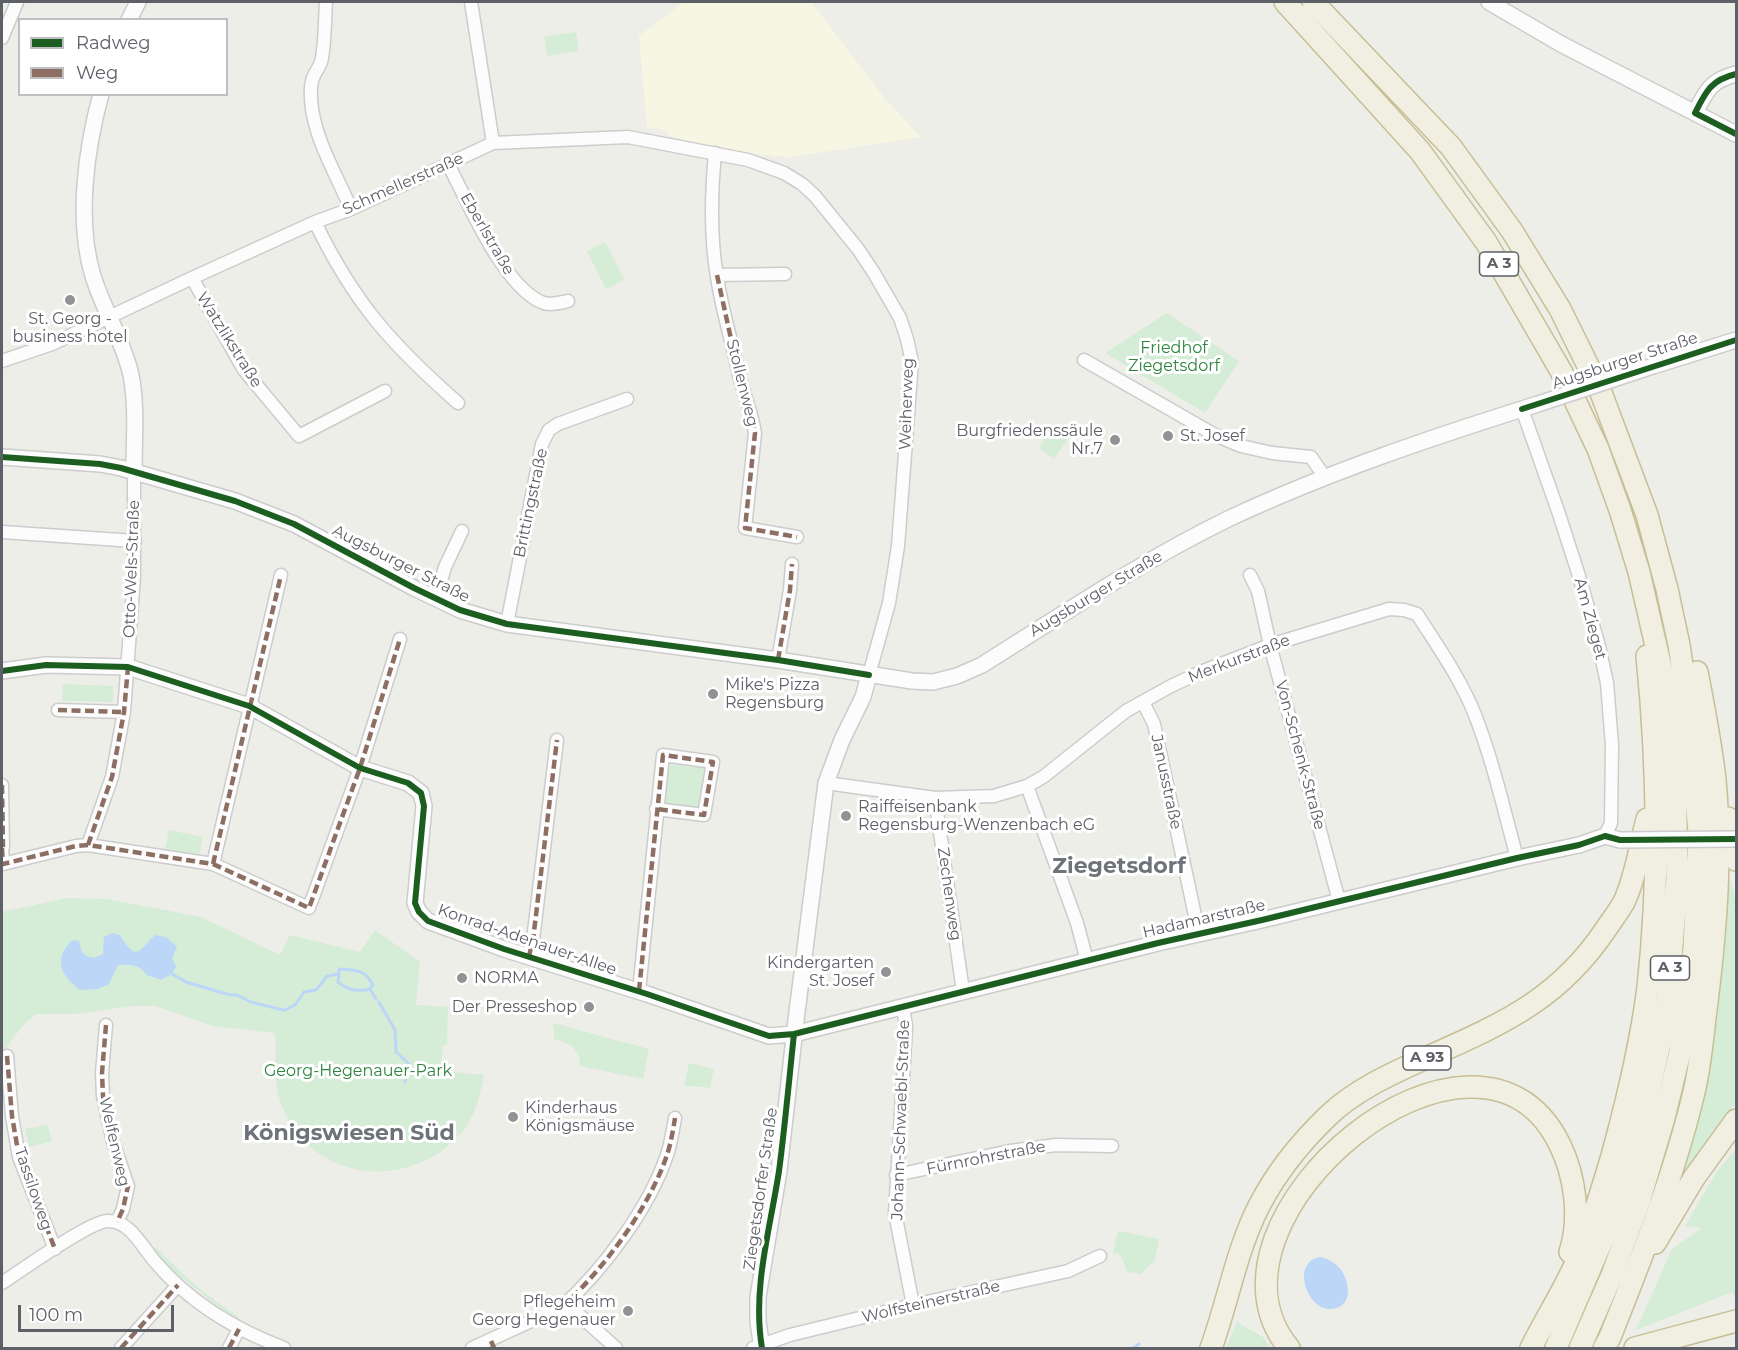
<!DOCTYPE html>
<html>
<head>
<meta charset="utf-8">
<style>
	body { margin:0 }
	#map { position:relative; width:1738px; height:1350px; overflow:hidden; background:#eeeee9; font-family:Montserrat,sans-serif }
	canvas { display:block }
	.frame { position:absolute; inset:0; border:3px solid #5d6067; pointer-events:none }
	.legend { position:absolute; left:18px; top:18px; width:210px; height:78px; box-sizing:border-box; background:#fff; border:2px solid #bebfc2; margin:0; padding:8px 10px; list-style:none; font-size:18px; color:#5d6067 }
	.legend li { display:flex; align-items:center; gap:12px; height:30px }
	.legend b { width:30px; border:2px solid #bebfc2 }
	.scale { position:absolute; left:18px; top:1305px; width:156px; height:27px; box-sizing:border-box; border:3px solid #5d6067; border-top:0; padding-left:8px; font-size:18px; line-height:21px; white-space:nowrap; color:#5d6067; -webkit-text-stroke:4px #fff; paint-order:stroke }
</style>
</head>
<body>
<div id="map">
<canvas width="1738" height="1350"></canvas>
<div class="frame"></div>
<ul class="legend">
<li><b style="height:8px;background:#1b5e20"></b>Radweg</li>
<li><b style="height:8px;background:#8d6e63"></b>Weg</li>
</ul>
<div class="scale">100 m</div>
</div>
<script>
const g = document.querySelector('canvas').getContext('2d');
g.lineJoin = 'round';
function fill(path, color) { g.fillStyle = color; g.fill(path, 'evenodd'); }
function stroke(path, color, width, dash) { g.strokeStyle = color; g.lineWidth = width; g.lineCap = dash ? 'butt' : 'round'; g.setLineDash(dash || []); g.stroke(path); }
function drawText(font, color, halo, rows, align = 'center') {
  g.font = font + ' Montserrat,sans-serif'; g.lineWidth = 6; g.setLineDash([]); g.textBaseline = 'middle'; g.strokeStyle = halo; g.fillStyle = color; for (const [text, x, y, turn = 0] of rows) {
    g.save(); g.translate(x, y); g.rotate((+turn || 0) * Math.PI / 180); g.textAlign = isNaN(turn) ? turn : align; if (halo) g.strokeText(text, 0, 0); g.fillText(text, 0, 0); g.restore();
  }
}
const commercial = new Path2D(`
	M684 2H811L886 100 921 137 791 157 752 154 668 136V131L647 127 639 36Z`);
const green = new Path2D(`
	M576 32 579 51 547 56 544 37Z
	M605 242 624 280 606 289 587 251Z
	M1167 313 1239 361 1205 413 1105 353Z
	M1051 430 1067 440 1054 459 1039 448Z
	M63 684 113 686V702L62 701Z
	M667 764 704 768 700 809 662 804Z
	M169 830 203 837 199 856 165 849Z
	M1730 880 1736 900V1103L1724 1116 1681 1178 1717 1021Z
	M67 898 107 899 201 917 280 955 290 935 360 952 375 930 420 962 416 1005 448 1007 447 1045 443 1046 441 1066 444 1067V1071L484 1075C480 1095 476 1114 463 1131 411 1193 312 1183 282 1106 272 1081 277 1058 275 1033L213 1026 155 1006H132L77 1014H36L24 1024 2 1053V912Z
	M553 1023 649 1049 643 1079 580 1066C580 1048 569 1043 554 1039Z
	M689 1063 714 1069 710 1088 684 1085Z
	M48 1125 52 1141 29 1147 25 1129Z
	M1736 1149V1300L1732 1292 1636 1330 1672 1249 1702 1228 1685 1226 1717 1171Z
	M1118 1231 1159 1239 1155 1260 1141 1274 1127 1272 1121 1255 1113 1253Z
	M156 1247C181 1274 208 1297 239 1317L237 1321 173 1271H170L152 1251Z
	M1237 1322 1263 1337 1270 1348H1226Z`);
const water = new Path2D(`
	M112 933 120 935C137 963 138 951 155 935L166 937 177 947 172 959 176 966 172 974 161 980 147 975C141 965 129 964 118 965L109 984 98 989 80 990C61 976 52 958 73 940L79 941 82 952 86 956 94 958 103 954 104 937Z
	M1321 1257C1329 1259 1336 1263 1341 1270 1348 1279 1353 1301 1339 1307 1310 1321 1287 1261 1321 1257Z`);
const stream = new Path2D(`
	M172 974 186 982 230 995H237L251 1002 283 1010
	M339 974 338 982C347 990 358 992 370 989
	M379 1002 395 1030 396 1052 409 1064 405 1082
	M285 1010 295 1005 304 992 316 990 327 976 339 974V969C356 970 364 969 373 985L370 989 376 999
	M1133 1348 1139 1344`);
const minor = new Path2D(`
	M326 2C325 16 325 49 321 62 318 71 312 74 311 87 308 129 335 171 351 209
	M471 2 493 143
	M2 38 17 2
	M715 153C711 195 710 236 717 277 722 310 732 342 739 375 744 395 752 413 755 433L745 528 797 537
	M448 164C468 202 502 284 541 302 549 306 559 303 568 301
	M315 222C354 303 392 345 458 403
	M717 275 785 274
	M192 278 244 370 299 436 385 391
	M1084 360 1215 435 1241 446 1272 453 1311 457 1324 476
	M2 361 52 344 192 278 315 222 351 209 493 143 628 137 748 160 784 173 802 184 815 196 858 249 874 273 900 318 907 339 912 362 898 546 889 603 869 675
	M1522 409 1558 511 1579 576 1599 646 1607 683 1612 745 1611 823 1605 836
	M2 532 135 541
	M1250 575 1258 591 1270 645 1339 901
	M436 599 445 567 462 531
	M507 624 542 444 549 430 558 424 627 399
	M778 660 790 590 792 564
	M1143 702 1154 724 1199 934
	M58 710 124 712
	M826 783 935 798 994 796 1027 786 1043 777 1126 711 1171 686 1203 671 1270 645 1389 609 1404 610 1417 614C1438 647 1461 679 1475 715 1493 761 1504 810 1517 858
	M2 785 3 847
	M1027 786 1077 923 1087 961
	M935 798 963 991
	M88 845 112 777 124 712 134 576V471
	M2 848 3 864 76 846 88 845 213 864 309 908 360 768 400 639
	M213 864 281 575
	M529 956 533 940 557 740
	M639 991 663 755 713 762 704 815 656 809
	M903 1006 906 1027 895 1213 913 1305
	M106 1025 102 1073 103 1096 113 1142 128 1186 123 1209 117 1222
	M7 1056 12 1116 19 1157 55 1249
	M896 1175 1010 1151 1056 1145 1112 1146
	M2 1283C22 1270 87 1223 107 1221 130 1219 143 1249 157 1264 191 1303 236 1330 284 1348
	M562 1307C604 1269 649 1208 667 1155 671 1143 673 1130 675 1118
	M121 1348 178 1285
	M229 1348 239 1329
	M472 1348 562 1307 576 1312 616 1348
	M753 1348 790 1335 913 1305 1068 1271 1100 1256`);
const tertiary = new Path2D(`
	M1489 2 1561 44 1736 134
	M129 20 138 2
	M101 94C86 149 76 221 93 276 103 309 123 340 131 375 137 406 134 439 134 471
	M1695 113C1706 91 1711 80 1736 74
	M1653 366 1736 340
	M2 457 100 464 121 468 235 501 294 524 414 588 460 610 507 624 778 660 912 681 933 682 957 676 982 665C1063 614 1142 561 1228 519 1328 472 1433 437 1538 404
	M2 671 46 665 128 667 249 706 360 768 408 783 421 793 424 806 415 903 419 912 428 921 504 949 647 994 769 1036 794 1034 1158 943 1262 920 1517 858 1579 845 1605 836 1620 840
	M762 1348 758 1322V1297L779 1171 796 1020 826 783 842 740 863 697 869 675`);
const motorway = new Path2D(`
	M1285 2 1420 151 1486 242 1561 371 1598 449 1620 510 1639 572 1667 694 1675 762 1677 879 1668 998 1660 1043 1636 1147 1616 1208 1556 1348
	M1313 2 1451 147 1512 231 1560 309 1600 390 1647 515 1667 589 1679 645 1689 713 1699 832 1694 949 1680 1052 1664 1118 1639 1202 1612 1275 1580 1348
	M1728 818 1736 860
	M1655 1243 1694 1178 1736 1120
	M1211 1348C1228 1302 1236 1251 1259 1206 1276 1173 1301 1142 1328 1116 1358 1087 1400 1070 1437 1053 1509 1021 1561 996 1606 929 1612 920 1619 911 1624 902 1636 876 1640 846 1647 819
	M1289 1348C1183 1220 1478 975 1560 1145 1575 1176 1581 1218 1570 1252
	M1531 1348C1546 1318 1566 1287 1579 1256 1592 1224 1602 1189 1612 1156 1627 1101 1641 1044 1648 987 1660 877 1658 766 1647 656
	M1604 1348 1610 1337C1642 1257 1674 1176 1694 1092 1701 1063 1703 1032 1707 1002 1716 928 1722 854 1715 780 1711 743 1704 708 1697 672
	M1635 1348 1736 1321`);
const tertiaryBridge = new Path2D(`
	M1538 404 1653 366
	M1620 840 1736 839`);
const quiet = new Path2D(`
	M717 275 742 389 753 418 755 433 745 528 797 537
	M778 660 790 590 792 564
	M58 710 124 712
	M2 785 3 847
	M88 845 112 777 124 712 128 667
	M2 848 3 864 76 846 88 845 213 864 309 908 360 768 400 639
	M213 864 281 575
	M529 956 533 940 557 740
	M639 991 663 755 713 762 704 815 656 809
	M106 1025 102 1073 103 1096 113 1142 128 1186 123 1209 117 1222
	M7 1056 12 1116 19 1157 55 1249
	M562 1307C604 1269 649 1208 667 1155 671 1143 673 1130 675 1118
	M491 1341 494 1348
	M121 1348 178 1285
	M229 1348 239 1329`);
const cycleway = new Path2D(`
	M1736 74C1711 80 1706 91 1695 113L1736 134
	M1522 409 1736 340
	M2 457 100 464 121 468 235 501 294 524 414 588 460 610 507 624 778 660 869 675
	M2 671 46 665 128 667 249 706 360 768 408 783 421 793 424 806 415 903 419 912 428 921 504 949 647 994 769 1036 794 1034 1158 943 1262 920 1517 858 1579 845 1605 836 1620 840 1736 839
	M762 1348C752 1289 770 1230 779 1171 785 1126 789 1080 794 1034`);
const markers = [
	[70,300,6,"#909294"],
	[1168,436,6,"#909294"],
	[1115,440,6,"#909294"],
	[713,694,6,"#909294"],
	[846,816,6,"#909294"],
	[886,972,6,"#909294"],
	[462,978,6,"#909294"],
	[589,1007,6,"#909294"],
	[513,1117,6,"#909294"],
	[628,1311,6,"#909294"]
];
const shields = [
	[1499,264,39],
	[1670,968,39],
	[1427,1058,48]
];
const shieldNames = [
	["A 3",1499,264],
	["A 3",1670,968],
	["A 93",1427,1058]
];
const streetNames = [
	["Schmellerstraße",403,184,-24],
	["Eberlstraße",487,234,60],
	["Watzlikstraße",229,340,58],
	["Augsburger Straße",1625,361,-18],
	["Stollenweg",742,383,76],
	["Weiherweg",907,404,-88],
	["Brittingstraße",531,503,-78],
	["Augsburger Straße",401,564,27],
	["Otto-Wels-Straße",132,569,-88],
	["Augsburger Straße",1096,594,-31],
	["Am Zieget",1590,619,75],
	["Merkurstraße",1239,659,-21],
	["Von-Schenk-Straße",1300,755,75],
	["Janusstraße",1166,782,78],
	["Zechenweg",949,894,82],
	["Hadamarstraße",1204,919,-13],
	["Konrad-Adenauer-Allee",527,940,19],
	["Johann-Schwaebl-Straße",901,1120,-88],
	["Welfenweg",114,1142,77],
	["Fürnrohrstraße",986,1158,-11],
	["Tassiloweg",33,1189,71],
	["Ziegetsdorfer Straße",761,1189,-82],
	["Wolfsteinerstraße",931,1302,-13]
];
const poiNames = [
	["St. Georg -",70,319,"center"],
	["business hotel",70,337,"center"],
	["Burgfriedenssäule",1103,431,"right"],
	["Nr.7",1103,449,"right"],
	["St. Josef",1180,436],
	["Mike's Pizza",725,685],
	["Regensburg",725,703],
	["Raiffeisenbank",858,807],
	["Regensburg-Wenzenbach eG",858,825],
	["Kindergarten",874,963,"right"],
	["St. Josef",874,981,"right"],
	["NORMA",474,978],
	["Der Presseshop",577,1007,"right"],
	["Kinderhaus",525,1108],
	["Königsmäuse",525,1126],
	["Pflegeheim",616,1302,"right"],
	["Georg Hegenauer",616,1320,"right"]
];
const parkNames = [
	["Friedhof",1174,348],
	["Ziegetsdorf",1174,366],
	["Georg-Hegenauer-Park",358,1071]
];
const districtNames = [
	["Ziegetsdorf",1119,867],
	["Königswiesen Süd",349,1134]
];
fill(commercial, '#f7f6e2');
fill(green, '#d5ecd6');
fill(water, '#bcd6f8');
stroke(stream, '#bcd6f8', 3);
stroke(minor, '#cbcccb', 15);
stroke(tertiary, '#cbcccb', 18);
stroke(motorway, '#c6bf95', 24);
stroke(minor, '#fcfcfc', 12);
stroke(tertiary, '#fcfcfc', 15);
stroke(motorway, '#f0efe2', 21);
stroke(tertiaryBridge, '#cbcccb', 18, []);
stroke(tertiaryBridge, '#fcfcfc', 15);
stroke(quiet, '#8d6e63', 4.5, [9, 4.5]);
stroke(cycleway, '#1b5e20', 6);
for (const [x, y, r, color] of markers) { const dot = new Path2D(); dot.arc(x, y, r, 0, 2 * Math.PI); g.fillStyle = color; g.fill(dot); stroke(dot, '#fff', 2); }
for (const [x, y, w] of shields) { const box = new Path2D(); box.roundRect(x - w / 2, y - 12, w, 24, 4.5); g.fillStyle = '#fff'; g.fill(box); stroke(box, '#5d6067', 1.5); }
drawText('bold 15px', '#5d6067', null, shieldNames);
drawText('16px', '#5d6067', '#fff', streetNames);
drawText('16px', '#5d6067', '#fff', poiNames, 'left');
drawText('16px', '#2e8540', '#fff', parkNames);
drawText('bold 22px', '#6e7279', '#fff', districtNames);
</script>
</body>
</html>
